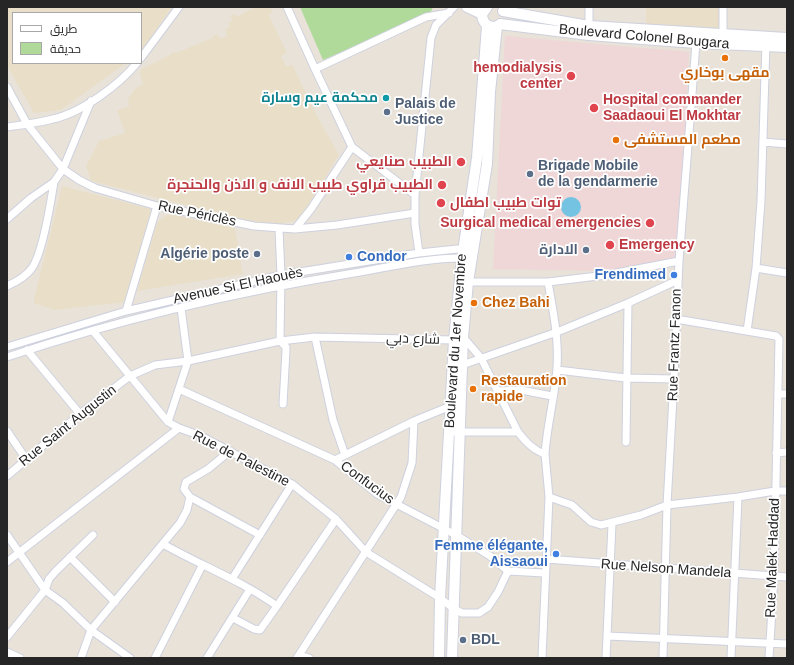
<!DOCTYPE html>
<html>
<head>
<meta charset="utf-8">
<style>
	body { margin:0 }
	#map { position:relative; width:794px; height:665px; overflow:hidden; background:#e8e2d9; font-family:Arial,Cairo,sans-serif }
	canvas { display:block }
	.frame { position:absolute; inset:0; border:8px solid #262626; pointer-events:none }
	.legend { position:absolute; left:12px; top:12px; width:130px; height:52px; box-sizing:border-box; background:#fff; border:1px solid #a8a8a8; margin:0; padding:5px 7px; list-style:none; font-size:12px; color:#262626 }
	.legend li { display:flex; align-items:center; gap:8px; height:20px }
	.legend b { width:20px; border:1px solid #a8a8a8 }
</style>
</head>
<body>
<div id="map">
<canvas width="794" height="665"></canvas>
<div class="frame"></div>
<ul class="legend">
<li><b style="height:5px;background:#fff"></b>طريق</li>
<li><b style="height:11px;background:#afda9a"></b>حديقة</li>
</ul>
</div>
<script>
const g = document.querySelector('canvas').getContext('2d');
g.lineJoin = 'round';
function fill(path, color) { g.fillStyle = color; g.fill(path, 'evenodd'); }
function stroke(path, color, width, dash) { g.strokeStyle = color; g.lineWidth = width; g.lineCap = dash ? 'butt' : 'round'; g.setLineDash(dash || []); g.stroke(path); }
function drawText(font, color, halo, rows, align = 'center') {
  g.font = font + ' Arial,Cairo,sans-serif'; g.lineWidth = 3.5; g.setLineDash([]); g.textBaseline = 'middle'; g.strokeStyle = halo; g.fillStyle = color; for (const [text, x, y, turn = 0] of rows) {
    g.save(); g.translate(x, y); g.rotate((+turn || 0) * Math.PI / 180); g.textAlign = isNaN(turn) ? turn : align; if (halo) g.strokeText(text, 0, 0); g.fillText(text, 0, 0); g.restore();
  }
}
const education = new Path2D(`
	M7 7H172L141 52V13H13V63H126L61 110 34 113 7 66Z
	M255 7H270L273 12 269 15 287 53 281 56 285 64 286 67 292 64 317 116 339 155 299 220 268 226 91 181 86 166 99 141 125 133 117 110 129 107 128 99 136 88 143 84 140 75 141 69 170 55 173 52 176 53 212 38 214 35H218L220 39 227 36 225 29 230 27 228 23 232 21 230 16 235 14 237 17Z
	M646 7H721V31L646 29Z
	M62 186 151 209 127 302 55 310 33 303Z
	M169 214 235 228 243 274 137 291 157 222Z`);
const medical = new Path2D(`
	M505 36 689 52 678 261 614 271 493 269Z`);
const green = new Path2D(`
	M300 7H433L430 14 323 60Z`);
const water = new Path2D(`
	M561 207a10 10 0 1 1 20 0a10 10 0 1 1-20 0Z`);
const street = new Path2D(`
	M287 7 315 69 352 147 415 195 431 38 436 25 454 7
	M589 7V30
	M723 34V7
	M766 43 761 201 756 268 787 273
	M141 58 179 7
	M315 69 426 17 449 13
	M7 87 27 124 63 169 79 180 95 188 157 206 254 226 295 229 311 209 352 147
	M7 127C22 125 38 123 53 119 81 113 119 85 137 63
	M763 142 787 144
	M415 195V224L419 253
	M7 219 31 198 54 182 63 169 91 101
	M279 229 281 275 280 341 286 347V351L283 404
	M295 229 337 225 415 213
	M465 282H548L606 275 679 261
	M7 286C16 282 26 277 32 268 43 253 51 201 54 182
	M126 311 157 206
	M676 319 776 336 779 339 774 577 769 658
	M93 331 168 422
	M747 331 756 268
	M315 337 333 420 345 455
	M7 347 126 311 281 275 419 253 467 248
	M27 350 80 414
	M7 357C120 319 237 292 354 273 389 267 430 257 465 258
	M462 365 557 332 628 303 678 280
	M557 370 626 378 674 379
	M179 389 335 460
	M497 391 521 390 552 396
	M778 394H787
	M453 405 414 421 335 460 377 494 456 535 490 556 508 571 544 573
	M179 428 168 422 188 361 280 341 315 337 454 340 463 337 481 358 518 432C526 442 533 450 545 454L549 497 542 658
	M7 431 26 459
	M449 432H518
	M626 442 628 303
	M776 453 787 452
	M545 454C547 425 555 396 557 368 559 338 553 311 548 282
	M7 476 80 414 130 376 155 365 188 361 181 308
	M190 497 260 535
	M549 497 572 505 591 522 601 525 641 515 667 505 738 497 775 491H787
	M7 535 45 590 63 603 91 630 130 658
	M163 544C200 565 242 581 277 606L336 519
	M70 557 115 602
	M546 559 787 577
	M7 562 179 428 201 436 292 484 336 519 366 552 440 598 454 609 462 613H479L488 607 498 592 508 571
	M232 579 292 484
	M233 618 254 629 260 630 277 606
	M607 636 787 644
	M7 637 45 590 49 579 56 571 93 535
	M7 652 20 658
	M299 655 309 658
	M81 658 91 630 180 523 187 510 190 497 184 489 186 482 208 469 230 451
	M155 658 202 566
	M207 658 250 589
	M297 658 401 497 412 463 414 421
	M606 658 612 524
	M663 658 667 505 674 379 679 261 696 43 692 33
	M731 658 738 497`);
const secondary = new Path2D(`
	M467 7 482 14
	M487 7 482 14C482 21 486 26 493 27
	M503 11 589 26 787 38
	M500 24 589 35 696 43 787 47
	M439 658 440 598 454 340 462 258 477 158 487 26
	M452 658 463 337 468 282 487 164 490 92 497 26`);
const markers = [
	[725,58,4,"#e8710a"],
	[571,76,5,"#e0444e"],
	[386,98,4,"#0f9aa8"],
	[594,108,5,"#e0444e"],
	[387,112,4,"#5c6f8a"],
	[616,140,4,"#e8710a"],
	[461,162,5,"#e0444e"],
	[530,174,4,"#5c6f8a"],
	[442,185,5,"#e0444e"],
	[441,203,5,"#e0444e"],
	[650,223,5,"#e0444e"],
	[610,245,5,"#e0444e"],
	[586,250,4,"#5c6f8a"],
	[257,254,4,"#5c6f8a"],
	[349,257,4,"#3f7fe0"],
	[674,275,4,"#3f7fe0"],
	[474,303,4,"#e8710a"],
	[473,389,4,"#e8710a"],
	[556,554,4,"#3f7fe0"],
	[463,640,4,"#5c6f8a"]
];
const streetNames = [
	["Boulevard Colonel Bougara",644,37,5],
	["Rue Périclès",197,214,12],
	["Avenue Si El Haouès",238,286,-12],
	["شارع دبي",413,339,2],
	["Boulevard du 1er Novembre",456,341,-86],
	["Rue Frantz Fanon",675,345,-88],
	["Rue Saint Augustin",68,426,-39],
	["Rue de Palestine",241,459,27],
	["Confucius",367,483,36],
	["Rue Malek Haddad",773,558,-88],
	["Rue Nelson Mandela",666,569,4]
];
const healthNames = [
	["hemodialysis",562,68],
	["center",562,84],
	["Hospital commander",603,100,"left"],
	["Saadaoui El Mokhtar",603,116,"left"],
	["الطبيب صنايعي",452,162],
	["الطبيب قراوي طبيب الانف و الاذن والحنجرة",433,185],
	["توات طبيب اطفال",450,203,"left"],
	["Surgical medical emergencies",641,223],
	["Emergency",619,245,"left"]
];
const foodNames = [
	["مقهى بوخاري",725,73,"center"],
	["مطعم المستشفى",624,140],
	["Chez Bahi",482,303],
	["Restauration",481,381],
	["rapide",481,397]
];
const cultureNames = [
	["محكمة عيم وسارة",378,98]
];
const serviceNames = [
	["Palais de",395,104],
	["Justice",395,120],
	["Brigade Mobile",538,166],
	["de la gendarmerie",538,182],
	["الادارة",578,250,"right"],
	["Algérie poste",249,254,"right"],
	["BDL",471,640]
];
const shopNames = [
	["Condor",357,257,"left"],
	["Frendimed",666,275],
	["Femme élégante,",548,546],
	["Aissaoui",548,562]
];
fill(education, '#e9dfc9');
fill(medical, '#efd6d7');
fill(green, '#afda9a');
fill(water, '#74c3e2');
stroke(street, '#ced1de', 9);
stroke(secondary, '#ced1de', 12);
stroke(street, '#fff', 7);
stroke(secondary, '#fff', 10);
for (const [x, y, r, color] of markers) { const dot = new Path2D(); dot.arc(x, y, r, 0, 2 * Math.PI); g.fillStyle = color; g.fill(dot); stroke(dot, '#fff', 1.5); }
drawText('14px', '#262626', '#fff', streetNames);
drawText('bold 14px', '#be3a42', '#fff', healthNames, 'right');
drawText('bold 14px', '#c56008', '#fff', foodNames, 'left');
drawText('bold 14px', '#0d838f', '#fff', cultureNames, 'right');
drawText('bold 14px', '#4e5e75', '#fff', serviceNames, 'left');
drawText('bold 14px', '#366cbe', '#fff', shopNames, 'right');
</script>
</body>
</html>
